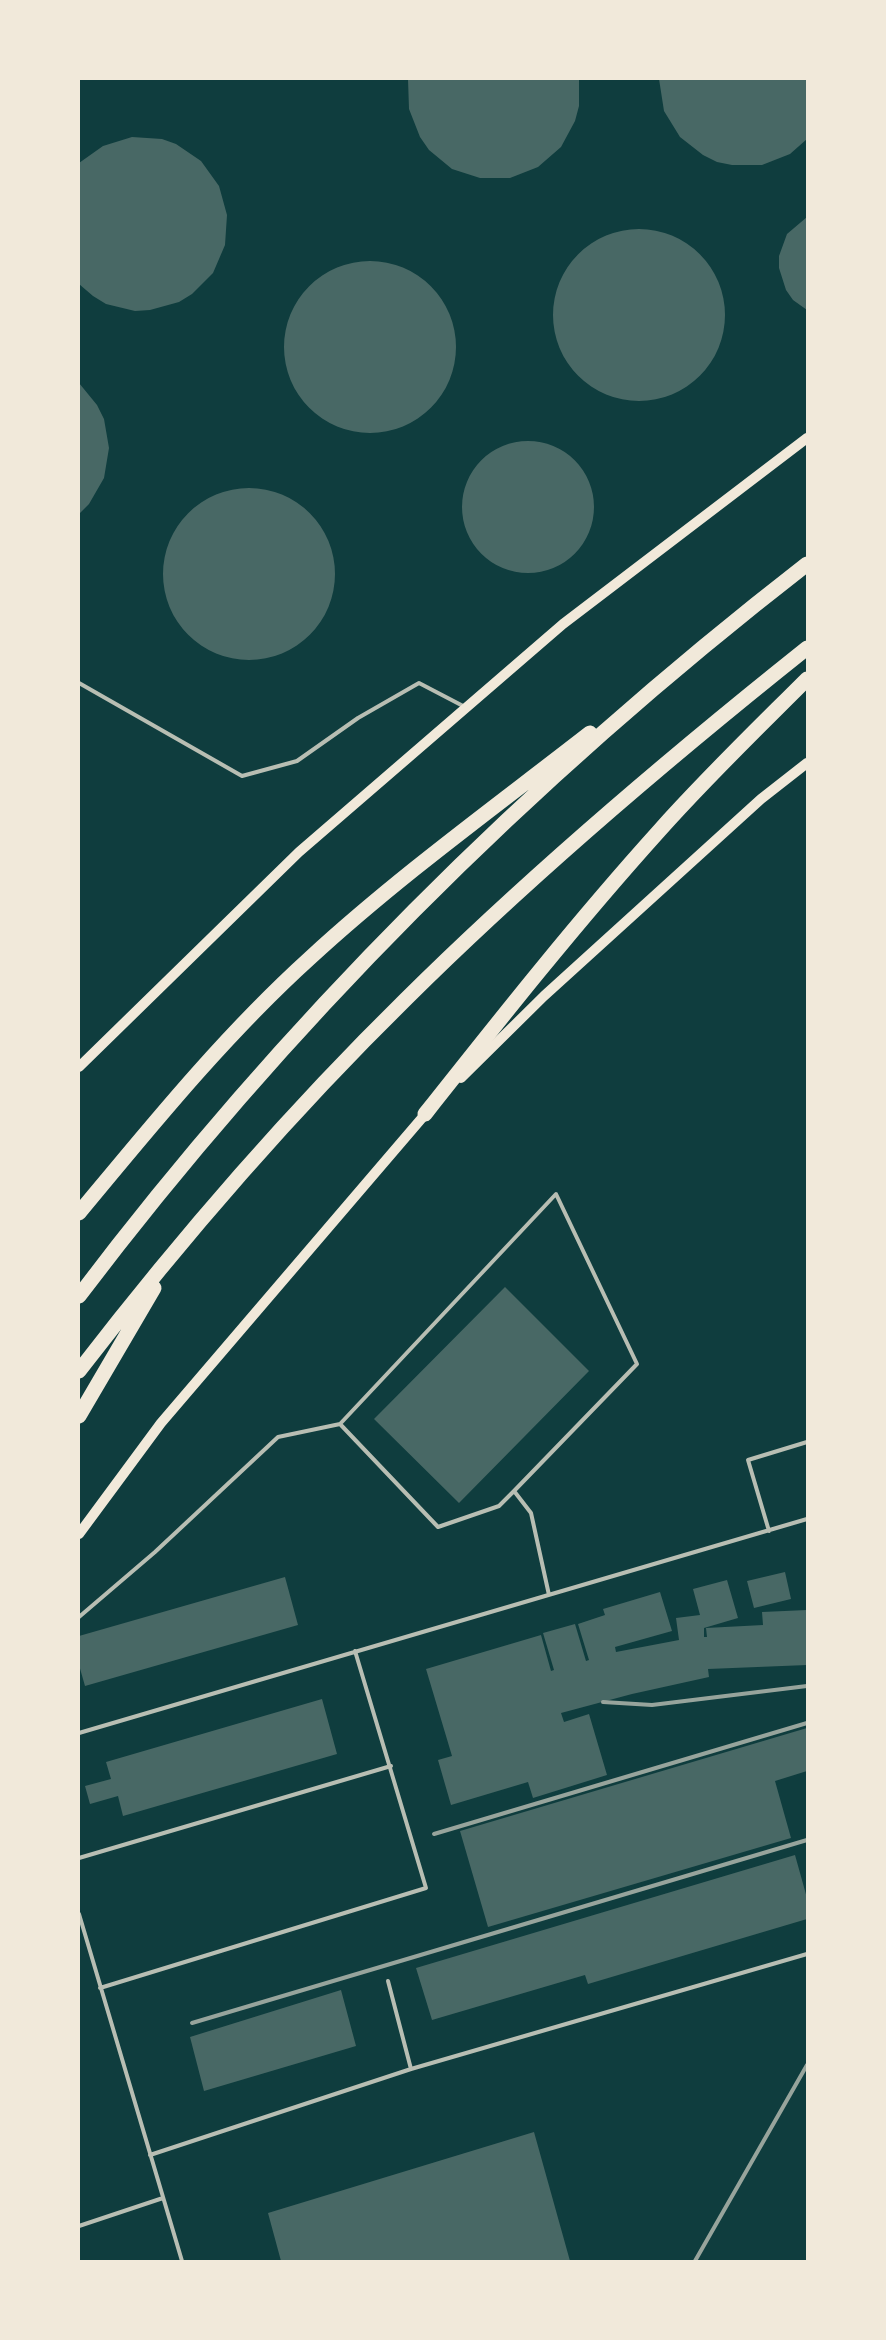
<!DOCTYPE html>
<html>
<head>
<meta charset="utf-8">
<style>
	body { margin:0 }
	#map { position:relative; width:886px; height:2340px; overflow:hidden; background:#0f3d3e; font-family:"Open Sans",sans-serif }
	canvas { display:block }
	.frame { position:absolute; inset:0; border:80px solid #f1e9da; pointer-events:none }
</style>
</head>
<body>
<div id="map">
<canvas width="886" height="2340"></canvas>
<div class="frame"></div>
</div>
<script>
const g = document.querySelector('canvas').getContext('2d');
g.lineJoin = 'round';
function fill(path, color) { g.fillStyle = color; g.fill(path, 'evenodd'); }
function stroke(path, color, width, dash) { g.strokeStyle = color; g.lineWidth = width; g.lineCap = dash ? 'butt' : 'round'; g.setLineDash(dash || []); g.stroke(path); }
const building = new Path2D(`
	M408 79H579V106L575 121 561 147 538 167 510 178H480L452 169 429 150 420 137 409 109Z
	M659 79H807V139L790 154 762 165H732L717 162 703 155 680 137 664 111Z
	M132 137 162 139 176 144 201 161 219 186 227 215 225 245 213 273 192 294 179 302 150 310 135 311 106 304 93 296 79 284V163L103 146Z
	M807 217V310L793 300 786 290 779 268V256L787 234Z
	M553 315a86 86 0 1 1 172 0a86 86 0 1 1-172 0Z
	M284 347a86 86 0 1 1 172 0a86 86 0 1 1-172 0Z
	M79 383 97 405 104 419 109 448 104 478 89 504 79 514Z
	M462 507a66 66 0 1 1 132 0a66 66 0 1 1-132 0Z
	M163 574a86 86 0 1 1 172 0a86 86 0 1 1-172 0Z
	M505 1287 589 1371 459 1503 374 1419Z
	M785 1572 791 1599 754 1608 747 1581Z
	M285 1577 298 1625 85 1686 79 1665V1636Z
	M727 1580 738 1618 704 1628V1637H707L706 1628 763 1625 762 1612 807 1610V1665L708 1669 709 1677 632 1694 561 1713 564 1722 589 1714 607 1775 533 1798 528 1782 451 1805 438 1760 452 1756 426 1669 541 1635 551 1671 554 1670 543 1633 575 1624 586 1661 589 1660 578 1624 605 1615 603 1609 660 1592 672 1631 615 1647 616 1652 679 1640 676 1618 700 1615 693 1589Z
	M322 1699 337 1754 123 1816 118 1796 90 1804 85 1786 111 1779 106 1762Z
	M807 1728V1771L775 1781 791 1838 488 1927 460 1831Z
	M795 1855 807 1898V1919L588 1984 585 1975 432 2020 416 1968Z
	M341 1990 356 2046 204 2091 190 2037Z
	M534 2132 570 2261H281L268 2213Z`);
const service = new Path2D(`
	M79 683 242 776 297 761 358 718 419 683 465 707
	M514 1491 499 1506 438 1527 340 1424 556 1194 637 1364 514 1491 531 1513 549 1595
	M769 1531 748 1460 807 1442
	M79 1617 155 1552 278 1437 340 1424
	M79 1733 807 1519
	M79 1858 391 1766
	M79 1914 182 2261
	M388 1981 411 2069
	M100 1988 426 1888 355 1651
	M150 2155 411 2069 807 1954
	M79 2226 163 2198`);
const secondary = new Path2D(`
	M79 1067 299 852 563 624 807 438
	M461 1078 544 996 761 799 807 763
	M79 1534 161 1423 428 1111`);
const motorway = new Path2D(`
	M425 1114C501 1018 577 922 659 831 706 778 757 729 807 679
	M79 1213C152 1125 225 1035 310 958 398 877 495 807 590 733
	M79 1296C287 1021 535 775 807 564
	M79 1371C180 1240 288 1115 406 999 532 874 669 758 807 648
	M79 1416 154 1288`);
const rail = new Path2D(`
	M603 1702 652 1705 807 1686
	M434 1834 807 1723
	M192 2023 807 1840
	M695 2261 807 2065`);
fill(building, '#486865');
stroke(service, '#b8beb3', 4);
stroke(secondary, '#f1e9da', 10);
stroke(motorway, '#f1e9da', 15);
stroke(rail, '#97a49c', 4);
</script>
</body>
</html>
